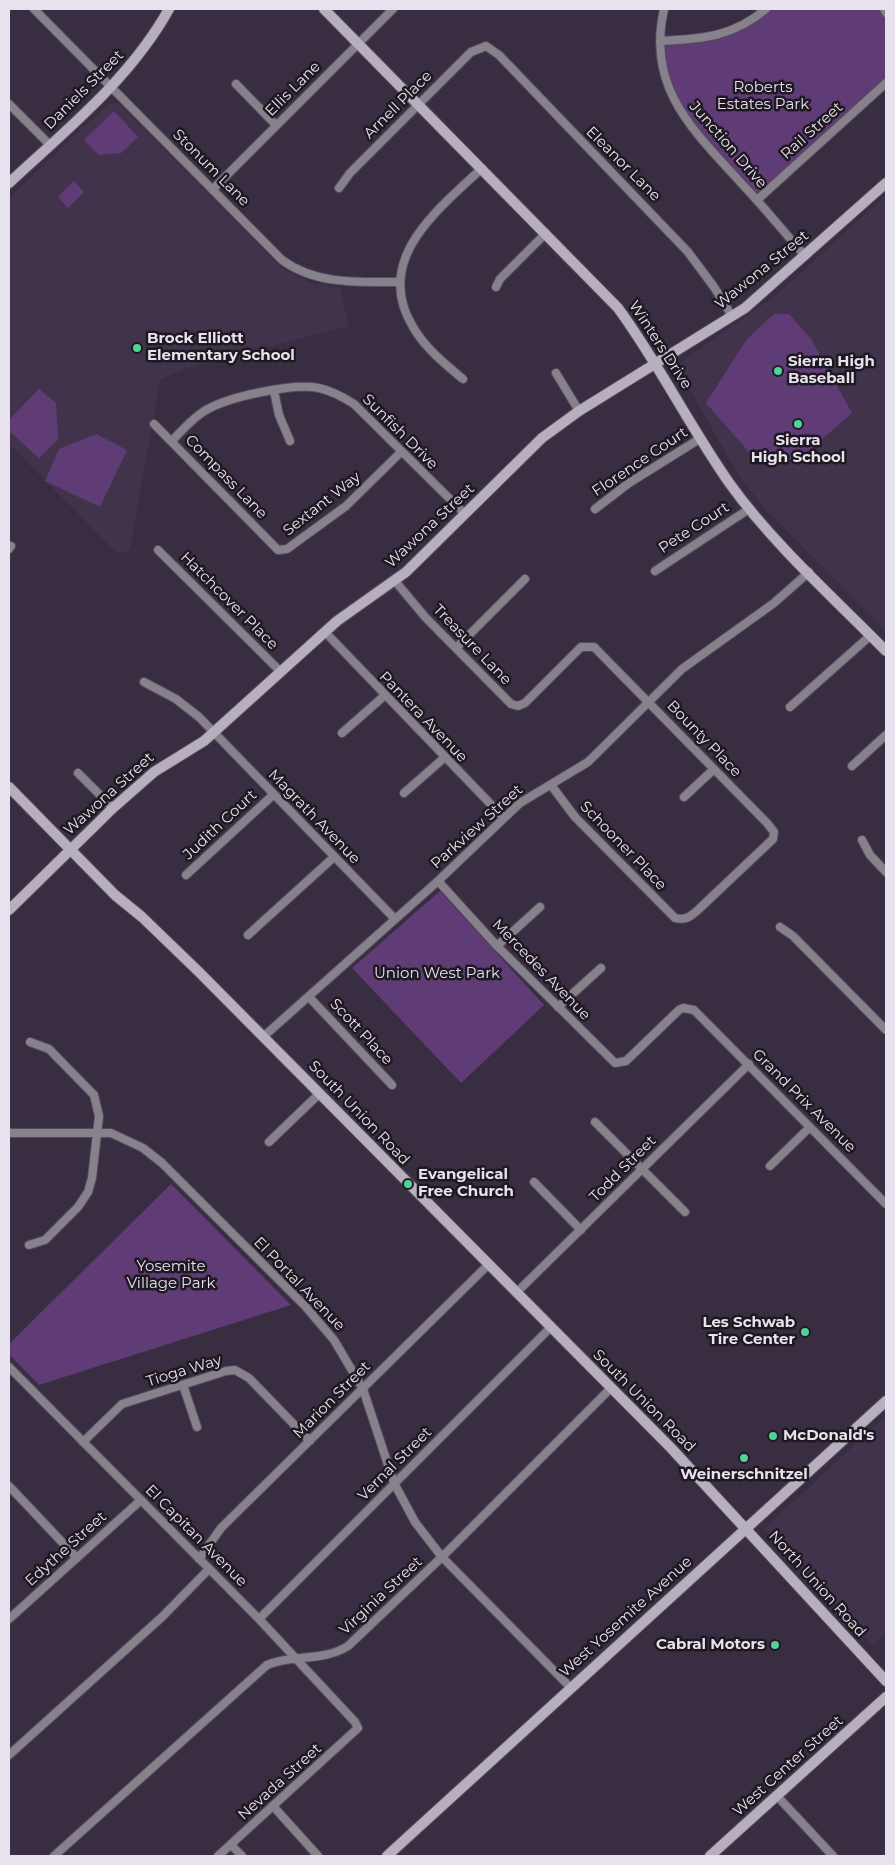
<!DOCTYPE html>
<html>
<head>
<meta charset="utf-8">
<style>
	body { margin:0 }
	#map { position:relative; width:895px; height:1865px; overflow:hidden; background:#392e41; font-family:Montserrat,sans-serif }
	canvas { display:block }
	.frame { position:absolute; inset:0; border:10px solid #e8e1ee; pointer-events:none }
</style>
</head>
<body>
<div id="map">
<canvas width="895" height="1865"></canvas>
<div class="frame"></div>
</div>
<script>
const g = document.querySelector('canvas').getContext('2d');
g.lineJoin = 'round';
function fill(path, color) { g.fillStyle = color; g.fill(path, 'evenodd'); }
function stroke(path, color, width, dash) { g.strokeStyle = color; g.lineWidth = width; g.lineCap = dash ? 'butt' : 'round'; g.setLineDash(dash || []); g.stroke(path); }
function drawText(font, color, halo, rows, align = 'center') {
  g.font = font + ' Montserrat,sans-serif'; g.lineWidth = 5; g.setLineDash([]); g.textBaseline = 'middle'; g.strokeStyle = halo; g.fillStyle = color; for (const [text, x, y, turn = 0] of rows) {
    g.save(); g.translate(x, y); g.rotate((+turn || 0) * Math.PI / 180); g.textAlign = isNaN(turn) ? turn : align; if (halo) g.strokeText(text, 0, 0); g.fillText(text, 0, 0); g.restore();
  }
}
const built = new Path2D(`
	M118 103 281 268 313 284 341 288 348 326 182 370 160 380 130 550 118 554 9 444V198L108 104Z
	M886 195V631L765 509 738 474 681 374V362L775 296Z
	M886 1416V1633L873 1645 764 1529Z`);
const green = new Path2D(`
	M766 9H884L886 13V83L757 200 673 100 660 41 724 33Z
	M114 111 138 137 121 153 99 155 84 140Z
	M74 181 84 192 68 208 58 197Z
	M774 314H789L811 339 852 413 796 462 756 460 706 403 747 339Z
	M39 389 56 403 58 439 39 458 9 431V420Z
	M96 434 127 450 100 507 45 481 59 449Z
	M440 891 544 1005 461 1083 352 968Z
	M171 1184 291 1305 39 1385 9 1354V1344Z`);
const street = new Path2D(`
	M34 9 282 260C316 285 359 282 400 282
	M664 9C646 88 693 130 742 184 764 207 784 232 805 256
	M884 9 886 13
	M660 41C702 39 733 37 766 9
	M236 84 276 125
	M9 104 50 145
	M339 188 350 173 471 52 486 46 499 55 688 252 714 287 732 316
	M213 189 393 9
	M757 200 886 83
	M496 287 500 279 546 233
	M556 373 579 411
	M463 379C445 364 425 348 413 327 372 259 438 210 482 168
	M274 391 279 415 290 441
	M154 424 278 550 287 549 346 506 401 452
	M172 441C181 431 191 420 203 412 225 397 292 383 319 388 332 391 343 397 354 404L465 514
	M595 509 629 483 701 438
	M9 549 11 546
	M158 550 281 672
	M655 571 749 509
	M395 581 426 618 511 704 518 706 525 703 581 647H594L767 823 774 832 773 839 699 909C691 916 686 921 675 918L575 817 551 785
	M325 632 504 818
	M456 648 525 579
	M144 682 176 699 199 717 395 919
	M790 707 871 635
	M342 733 384 696
	M852 766 886 735
	M78 773 113 808
	M404 793 444 758
	M684 797 714 769
	M862 840 870 855 886 872
	M186 875 273 795
	M438 881 497 946 615 1063 626 1061 679 1010 683 1008 694 1010 886 1204
	M780 927 793 936 886 1030
	M248 935 334 857
	M497 946 540 907
	M309 997 392 1085
	M558 1007 601 968
	M263 1037 438 881 520 803 588 762 682 669 774 603 809 572
	M595 1122 685 1212
	M9 1133H111L143 1148 162 1163 305 1306 334 1340 363 1389 394 1483 415 1522 442 1557 571 1688
	M269 1142 319 1094
	M770 1166 810 1127
	M534 1182 581 1230
	M29 1245 45 1240 78 1207 88 1192 92 1178 99 1116 94 1095 49 1049 30 1042
	M516 1293 749 1064
	M9 1367 259 1619 355 1722 358 1728 218 1856
	M183 1385 197 1427
	M83 1442 122 1404 226 1371 235 1370 249 1378 310 1441
	M9 1486 77 1558
	M199 1559 221 1528 488 1265
	M9 1619 141 1500
	M259 1619 550 1328
	M9 1755 162 1617 209 1569
	M777 1796 833 1856
	M273 1806 318 1856
	M231 1845 242 1856
	M54 1856 267 1665C293 1654 323 1662 348 1646L442 1557 610 1389`);
const secondary = new Path2D(`
	M324 9 618 308C659 364 690 427 730 484 774 545 834 598 886 651
	M9 183C67 129 130 79 169 9
	M9 787 115 895 142 917 199 972 671 1448 886 1681
	M9 910 113 808 154 772 204 741 337 621 406 572 542 438 579 411 745 308 886 183
	M387 1856 886 1401
	M710 1856 886 1697`);
const markers = [
	[137,348,5,"#4fd399"],
	[778,371,5,"#4fd399"],
	[798,424,5,"#4fd399"],
	[408,1184,5,"#4fd399"],
	[805,1332,5,"#4fd399"],
	[773,1436,5,"#4fd399"],
	[744,1458,5,"#4fd399"],
	[775,1645,5,"#4fd399"]
];
const parkNames = [
	["Roberts",763,88],
	["Estates Park",763,105],
	["Union West Park",437,974],
	["Yosemite",171,1267],
	["Village Park",171,1284]
];
const streetNames = [
	["Ellis Lane",293,89,-45],
	["Daniels Street",84,90,-45],
	["Arnell Place",398,105,-45],
	["Rail Street",812,131,-42],
	["Junction Drive",728,145,49],
	["Eleanor Lane",623,164,45],
	["Stonum Lane",211,168,45],
	["Wawona Street",762,270,-39],
	["Winters Drive",660,345,57],
	["Sunfish Drive",400,432,45],
	["Florence Court",640,462,-34],
	["Compass Lane",226,477,46],
	["Sextant Way",322,504,-38],
	["Wawona Street",430,526,-43],
	["Pete Court",694,528,-33],
	["Hatchcover Place",229,601,45],
	["Treasure Lane",472,645,46],
	["Pantera Avenue",423,717,46],
	["Bounty Place",704,739,46],
	["Wawona Street",109,794,-42],
	["Magrath Avenue",314,817,46],
	["Judith Court",220,825,-43],
	["Parkview Street",477,827,-42],
	["Schooner Place",623,846,46],
	["Mercedes Avenue",541,970,46],
	["Scott Place",361,1032,47],
	["Grand Prix Avenue",804,1101,45],
	["South Union Road",359,1113,46],
	["Todd Street",623,1169,-45],
	["El Portal Avenue",299,1284,46],
	["Tioga Way",184,1371,-17],
	["Marion Street",332,1400,-45],
	["South Union Road",644,1401,45],
	["Vernal Street",395,1464,-45],
	["El Capitan Avenue",196,1536,45],
	["Edythe Street",66,1549,-42],
	["North Union Road",817,1584,48],
	["Virginia Street",381,1596,-43],
	["West Yosemite Avenue",626,1617,-42],
	["West Center Street",788,1766,-42],
	["Nevada Street",280,1782,-42]
];
const poiNames = [
	["Brock Elliott",147,339],
	["Elementary School",147,356],
	["Sierra High",788,362],
	["Baseball",788,379],
	["Sierra",798,441,"center"],
	["High School",798,458,"center"],
	["Evangelical",418,1175],
	["Free Church",418,1192],
	["Les Schwab",795,1323,"right"],
	["Tire Center",795,1340,"right"],
	["McDonald's",783,1436],
	["Weinerschnitzel",744,1475,"center"],
	["Cabral Motors",765,1645,"right"]
];
fill(built, '#42334c');
fill(green, '#5f3c75');
stroke(street, '#554b5d', 10);
stroke(secondary, '#554b5d', 12);
stroke(street, '#87818c', 8);
stroke(secondary, '#b7aebe', 10);
for (const [x, y, r, color] of markers) { const dot = new Path2D(); dot.arc(x, y, r, 0, 2 * Math.PI); g.fillStyle = color; g.fill(dot); stroke(dot, '#1e1921', 2); }
drawText('15px', '#e9ddf2', '#1e1921', parkNames);
drawText('15px', '#e8e1ee', '#1e1921', streetNames);
drawText('bold 15px', '#e8e1ee', '#1e1921', poiNames, 'left');
</script>
</body>
</html>
